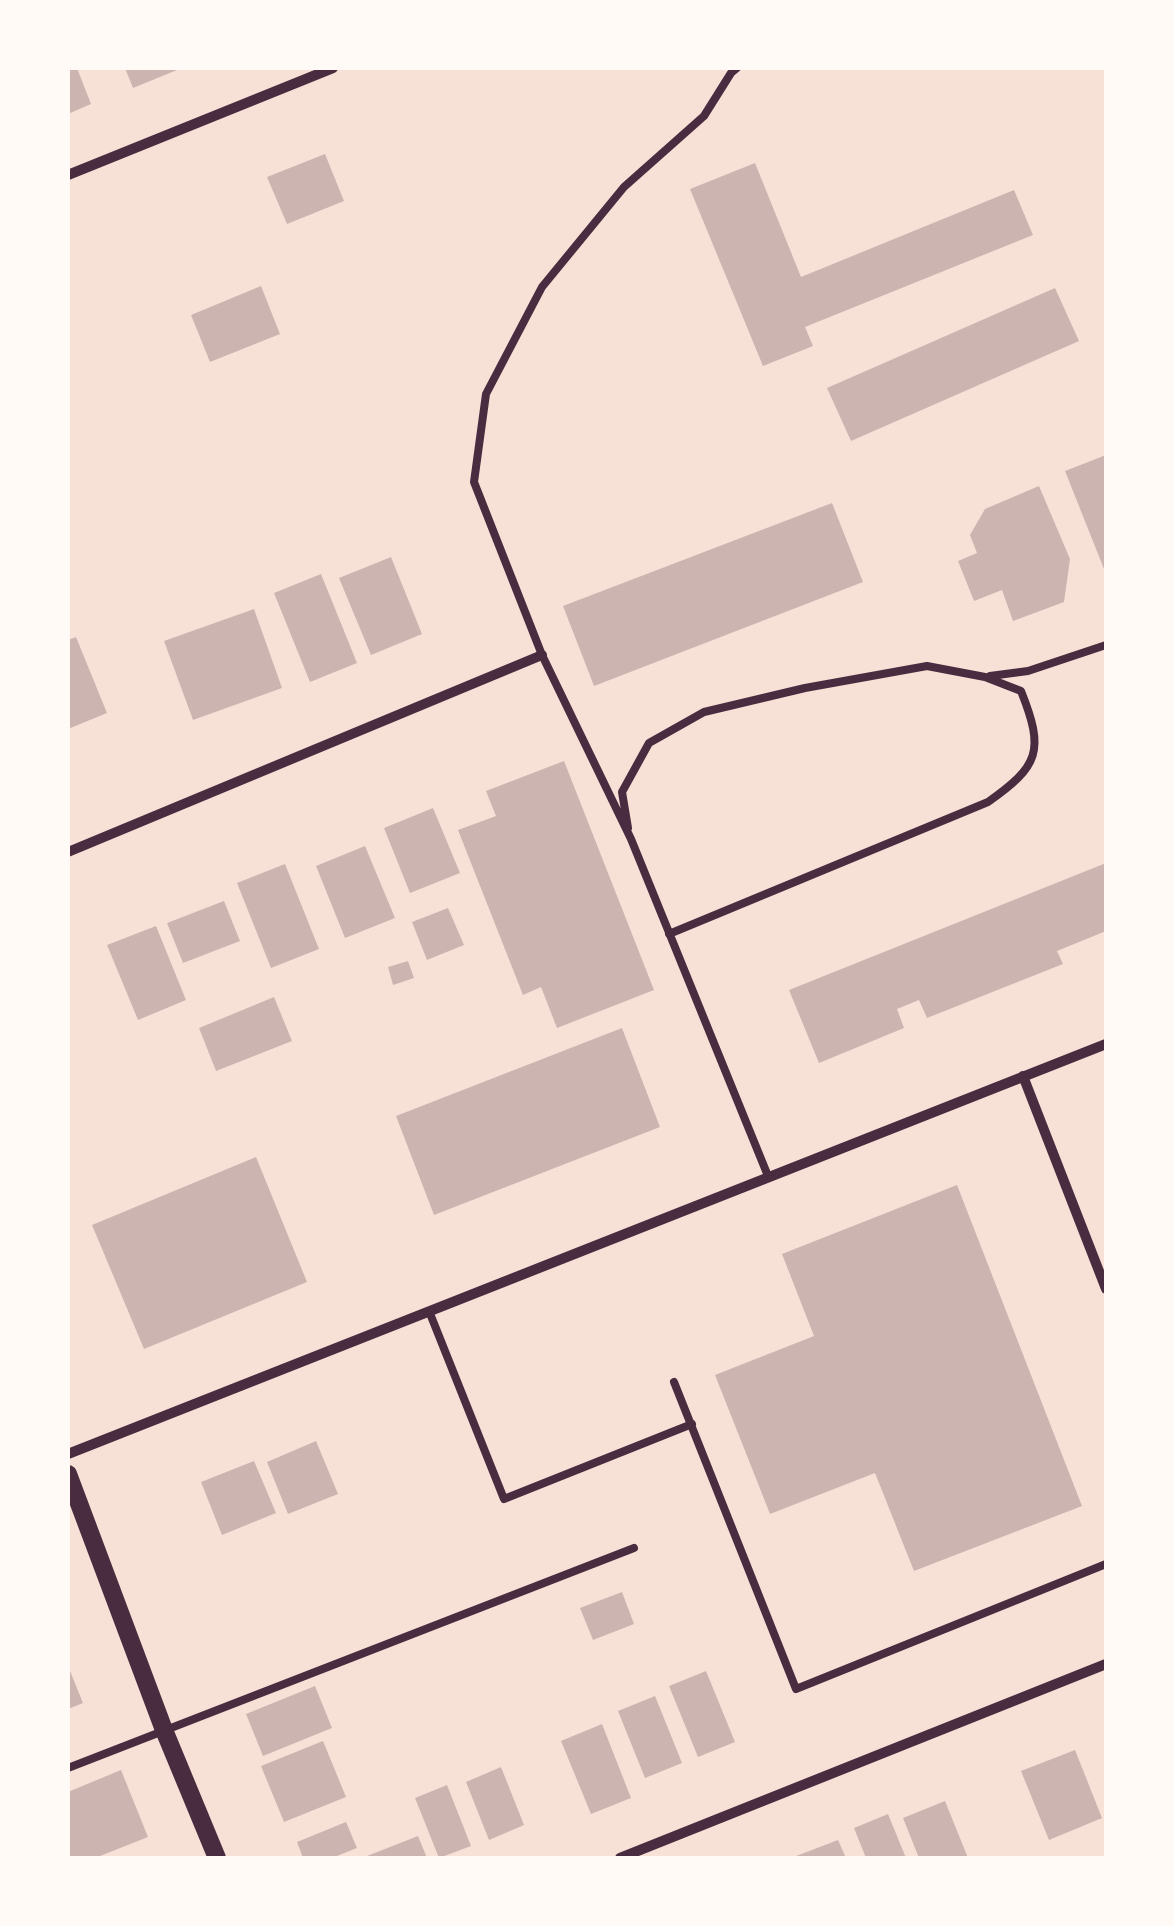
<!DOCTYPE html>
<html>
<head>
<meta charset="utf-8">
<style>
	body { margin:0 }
	#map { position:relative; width:1174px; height:1926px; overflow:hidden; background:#f7e1d7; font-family:"Nunito Sans",sans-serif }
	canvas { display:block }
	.frame { position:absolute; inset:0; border:70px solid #fffaf5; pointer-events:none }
</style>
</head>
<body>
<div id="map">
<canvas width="1174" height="1926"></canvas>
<div class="frame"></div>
</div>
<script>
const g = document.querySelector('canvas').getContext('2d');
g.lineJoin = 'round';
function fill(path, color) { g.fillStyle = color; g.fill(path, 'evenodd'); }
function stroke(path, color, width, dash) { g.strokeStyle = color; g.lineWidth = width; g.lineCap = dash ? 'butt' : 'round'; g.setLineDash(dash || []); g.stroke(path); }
const building = new Path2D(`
	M68 68H77L91 104 68 114Z
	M125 68H182L133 88Z
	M325 154 344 201 287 224 267 177Z
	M755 163 801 277 1014 190 1033 235 805 327 813 346 763 366 690 189Z
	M261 286 280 334 210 362 191 315Z
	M1055 288 1079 341 851 441 827 388Z
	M1106 455V574L1065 471Z
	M1039 486 1070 559 1064 602 1013 621 1002 590 974 601 958 561 977 553 970 535 985 509Z
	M832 503 863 582 594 686 563 606Z
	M391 557 422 634 371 655 339 578Z
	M321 574 357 663 310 682 274 593Z
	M254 609 282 688 193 720 164 641Z
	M76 637 107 713 68 729V640Z
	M564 761 654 990 557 1028 541 987 523 995 458 830 496 816 486 791Z
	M433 808 460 873 410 893 384 828Z
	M365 846 395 918 345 938 316 866Z
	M1106 863V931L1057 951 1063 964 927 1018 919 1000 897 1009 904 1028 819 1063 789 990Z
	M285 864 319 949 271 968 237 883Z
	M224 901 240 941 183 963 167 923Z
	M448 908 464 945 427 960 412 922Z
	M156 926 186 1000 138 1020 107 945Z
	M408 961 414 978 393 985 388 967Z
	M274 997 292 1041 216 1071 199 1028Z
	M622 1028 660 1127 434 1215 396 1116Z
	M256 1157 307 1282 144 1349 92 1225Z
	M957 1185 1082 1506 914 1571 875 1473 770 1514 715 1375 814 1336 782 1254Z
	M316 1441 338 1494 288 1514 267 1462Z
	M254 1461 276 1513 222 1535 201 1482Z
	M622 1592 634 1624 593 1640 580 1608Z
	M68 1666 83 1703 68 1709Z
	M706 1671 735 1742 698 1757 669 1686Z
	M315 1686 332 1728 263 1756 246 1714Z
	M655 1696 682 1763 645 1778 618 1711Z
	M602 1724 631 1798 591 1814 561 1741Z
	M323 1741 346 1797 284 1822 261 1766Z
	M1075 1750 1102 1818 1049 1840 1021 1771Z
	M501 1767 524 1825 489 1840 466 1782Z
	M121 1770 148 1837 95 1858H68V1792Z
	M447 1785 471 1846 439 1858 415 1798Z
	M945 1801 968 1858H919L903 1818Z
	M888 1814 906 1858H866L854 1828Z
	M346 1822 357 1848 332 1858H303L297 1842Z
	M418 1836 427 1858H362Z
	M838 1840 846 1858H791Z`);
const service = new Path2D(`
	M737 68 731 73 704 116 624 187 542 287 486 394 474 482 542 655 631 839 768 1176
	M990 676 1028 671 1106 645
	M628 828 622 792 649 743 704 712 805 688 927 666 985 677 1021 691C1045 751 1039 766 988 802L669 934
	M429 1311 504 1499 692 1424
	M674 1382 796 1689 1106 1564
	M68 1768 634 1548`);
const minor = new Path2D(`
	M68 175 333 68
	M68 852 542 655
	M1023 1076 1106 1289
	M68 1454 1106 1044
	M620 1858 1106 1664`);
const tertiary = new Path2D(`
	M68 1474 164 1730 217 1858`);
fill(building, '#ccb4b1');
stroke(service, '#4a2c40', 8);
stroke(minor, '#4a2c40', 10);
stroke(tertiary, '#4a2c40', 18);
</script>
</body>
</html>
